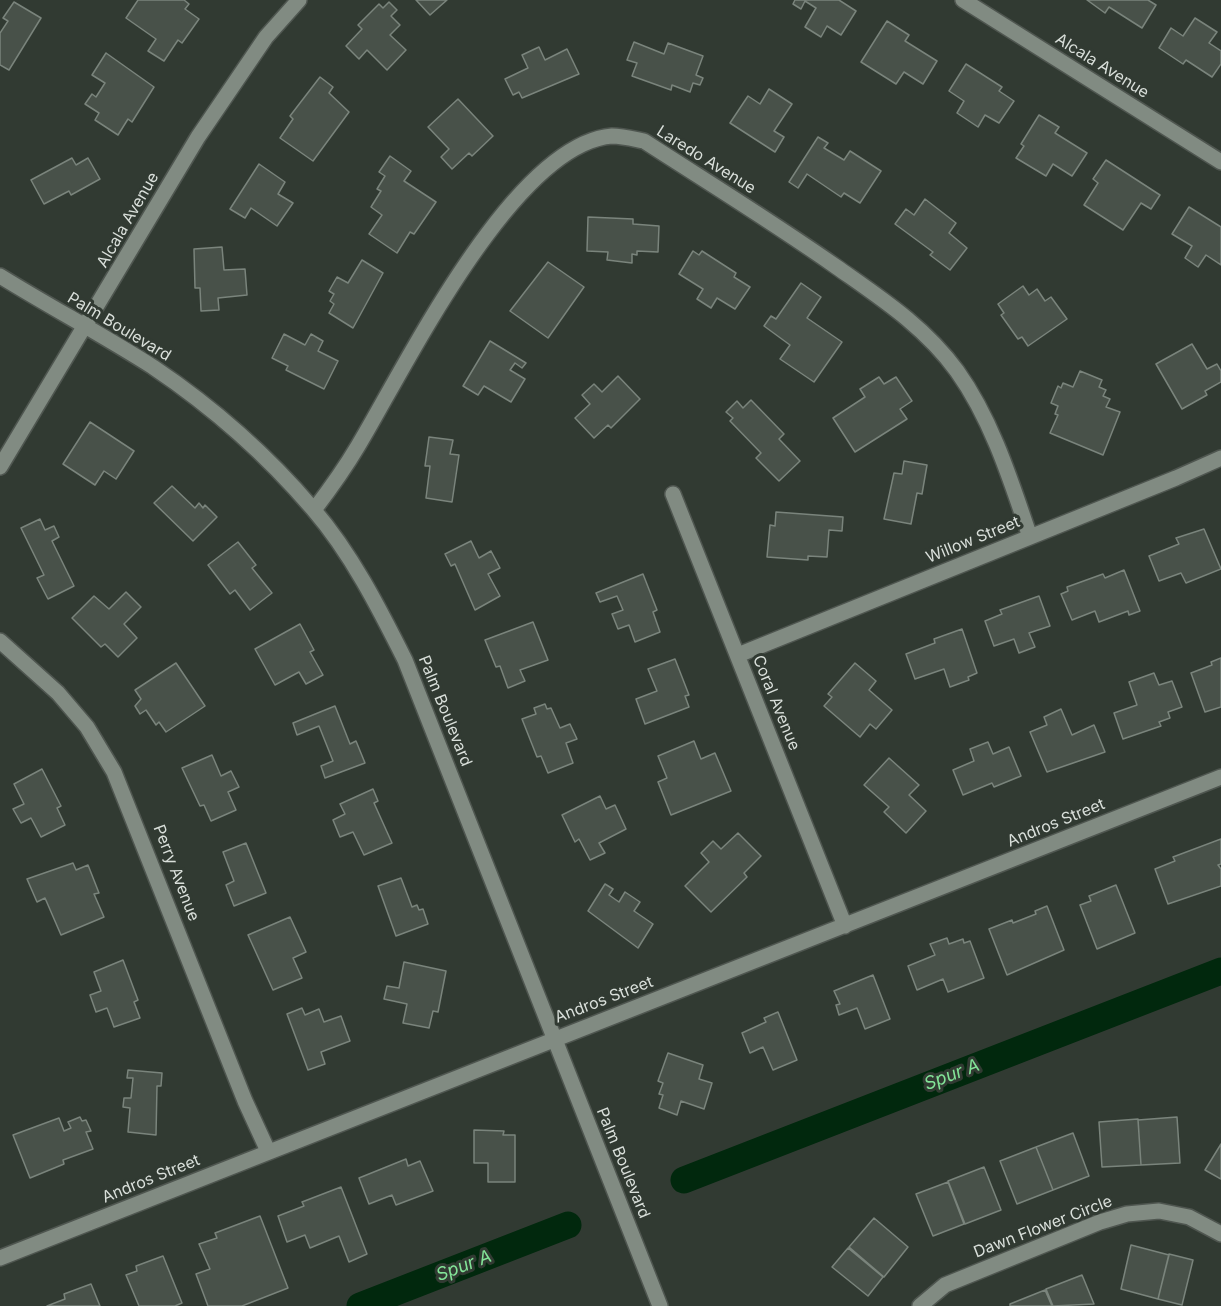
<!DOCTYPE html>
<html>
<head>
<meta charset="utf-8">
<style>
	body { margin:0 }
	canvas { display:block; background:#313a32 }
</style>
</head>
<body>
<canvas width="1221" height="1306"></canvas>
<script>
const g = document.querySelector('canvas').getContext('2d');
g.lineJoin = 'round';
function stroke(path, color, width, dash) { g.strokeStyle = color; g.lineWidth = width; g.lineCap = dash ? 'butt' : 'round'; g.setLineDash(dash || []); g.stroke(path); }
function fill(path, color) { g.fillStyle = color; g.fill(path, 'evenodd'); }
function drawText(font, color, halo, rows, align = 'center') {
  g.font = font + ' Inter,sans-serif'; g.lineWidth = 6; g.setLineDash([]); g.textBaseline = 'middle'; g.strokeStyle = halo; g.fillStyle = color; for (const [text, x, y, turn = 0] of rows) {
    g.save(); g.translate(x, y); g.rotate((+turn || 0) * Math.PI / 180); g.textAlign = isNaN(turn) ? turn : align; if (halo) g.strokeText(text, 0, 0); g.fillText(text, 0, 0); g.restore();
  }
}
const canal = new Path2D(`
	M684 1180 1221 971
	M360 1306 568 1225`);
const building = new Path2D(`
	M138 0H184L189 4 185 9 199 19 182 43 178 40 164 61 148 51 156 39 126 18Z
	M416 0H447L430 15Z
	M795 0H839L856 11 841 35 827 26 821 37 805 27 816 8 805 1 801 9 793 4Z
	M1087 0H1148L1156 5 1142 28 1109 7 1105 13Z
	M14 2 41 18 9 70 0 65V33L8 21 3 18Z
	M389 2 397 10 391 16 400 25 390 35 406 50 387 70 367 50 359 59 346 46 362 29 358 25 379 4 383 8Z
	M1195 18 1217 32 1209 43 1221 51V64L1212 77 1186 60 1183 64 1159 48 1171 28 1183 36Z
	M887 21 909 35 905 41 937 61 923 84 904 72 896 84 861 62Z
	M634 42 664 54 668 43 703 56 696 75 703 78 700 85 693 83 690 92 672 85 671 90 632 76 637 63 627 60Z
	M539 47 545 60 567 49 579 74 522 98 519 92 513 95 505 79 528 68 522 55Z
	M106 53 154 87 132 122 128 119 118 135 95 120 99 113 85 104 92 94 96 97 105 83 92 75Z
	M966 64 1002 87 999 91 1014 101 999 123 985 115 978 127 957 113 964 101 949 91Z
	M320 77 333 87 329 93 349 112 313 161 280 138 293 119 290 116Z
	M769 89 792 104 774 131 784 137 775 152 730 123 748 96 760 104Z
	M458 99 493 136 472 156 469 153 452 169 441 157 449 149 428 127Z
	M1039 115 1059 127 1055 133 1087 153 1072 176 1053 164 1046 176 1016 158 1024 146 1021 144Z
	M818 137 828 143 824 148 844 160 850 151 881 171 860 203 844 193 841 197 807 174 798 188 789 182Z
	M390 156 411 171 404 181 436 202 414 234 410 232 397 253 369 234 382 215 371 207 381 191 377 189 385 176 379 172Z
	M72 158 76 165 88 158 100 179 71 195 69 191 44 204 31 180Z
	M1106 160 1160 195 1151 209 1141 203 1123 230 1084 205 1098 183 1093 179Z
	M259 164 285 182 278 194 293 203 277 226 251 208 245 218 230 209Z
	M925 199 956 223 949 233 967 248 950 270 930 255 933 252 895 224 906 209 914 215Z
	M1189 207 1221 227V265L1206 255 1198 267 1185 258 1192 246 1172 234Z
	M588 217 633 219V224L659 226 658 252 637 251V255L632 254V263L607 260 608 252 587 251Z
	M222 247 224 270 245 269 247 295 218 298 219 310 201 311 200 288H195L194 249Z
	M693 251 699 255 702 251 736 273 734 277 750 287 735 309 717 298 711 308 697 299 703 289 679 274Z
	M362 260 383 273 353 328 329 313 334 304 330 301 334 294 329 291 337 277 348 283Z
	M548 262 584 287 548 338 510 311Z
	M801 283 821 297 807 318 842 342 814 382 780 359 790 345 764 326 771 316 776 319Z
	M1023 286 1029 295 1037 289 1045 301 1051 297 1067 319 1028 346 1022 337 1018 339 1001 315 1004 313 998 304Z
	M284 334 305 345 311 334 323 341 318 351 338 361 324 389 286 370 288 366 272 358Z
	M490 341 526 363 522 368 515 363 510 370 525 379 511 402 484 386 478 395 463 386Z
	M1192 344 1207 369 1217 364 1221 371V382L1205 391 1207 395 1182 409 1156 364Z
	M1080 371 1102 380 1099 387 1106 390 1103 396 1110 399 1106 407 1120 412 1103 455 1050 433 1058 415 1055 414 1058 406 1051 403 1058 386 1061 388 1063 383 1073 387Z
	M618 376 640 399 611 428 608 425 594 438 575 418 590 404 582 395 594 384 602 392Z
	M879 377 884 384 896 377 912 401 900 409 907 419 855 452 833 418 865 397 860 389Z
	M751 400 784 434 779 439 800 461 779 481 756 458 761 453 730 421 733 418 726 412 737 401 743 408Z
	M90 422 134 451 116 479 104 471 95 485 63 464Z
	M429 437 453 440 450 454 459 455 452 502 426 498 430 466H425Z
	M904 461 927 465 922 494 917 493 911 524 884 519 894 473 902 474Z
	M172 486 195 508 199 503 203 508 205 505 217 517 193 541 154 503Z
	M776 512 843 517 842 531 829 530 827 557 808 556V560L767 557 770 525 775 526Z
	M40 519 45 530 54 526 59 537 52 541 74 586 48 599 37 578 44 575 21 528Z
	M1204 529 1221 569 1186 583 1181 573 1159 581 1149 556 1179 544 1176 538Z
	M471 541 479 558 491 551 500 568 488 574 500 596 475 610 455 564 451 566 445 554Z
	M238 542 256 565 252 568 272 593 250 610 235 590 230 594 208 565Z
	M1124 570 1140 611 1129 615 1128 611 1099 622 1095 611 1072 620 1061 594 1068 591 1067 587 1103 574 1105 578Z
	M643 574 657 610 653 612 660 632 635 642 629 625 618 629 612 614 623 610 617 596 600 602 596 593Z
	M126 592 141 607 124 624 137 638 118 657 105 644 101 647 72 618 94 596 109 609Z
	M1039 596 1050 626 1029 633 1035 647 1019 653 1014 639 994 646 985 621 1002 614 1000 610Z
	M533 622 548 660 520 670 525 681 508 688 500 666 496 667 485 640Z
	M300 624 314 650 310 652 323 675 306 684 299 672 275 685 255 649Z
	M962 629 977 673 968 677 969 680 950 687 944 669 915 679 906 654 935 643 934 639Z
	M1221 658V707L1205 712 1191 673 1212 665 1211 662Z
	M675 659 689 695 685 696 689 707 645 724 636 699 657 691 648 669Z
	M176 663 205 706 166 732 159 722 156 725 146 710 140 714 135 706 141 699 135 690Z
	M855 663 876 681 869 690 892 710 876 729 870 724 860 737 824 706 832 697 828 694Z
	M1154 673 1159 685 1172 681 1182 707 1168 712 1170 718 1159 722 1161 726 1123 739 1114 713 1137 705 1129 682Z
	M545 704 547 709 551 708 560 728 570 724 577 739 566 743 573 763 548 773 541 756 537 757 522 719 536 714 534 708Z
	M335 706 350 744 356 741 365 763 325 778 321 766 333 761 319 726 297 735 293 723Z
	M1061 709 1072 735 1094 725 1105 752 1047 772 1030 732 1047 725 1044 717Z
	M694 741 701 759 715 753 731 791 671 815 658 782 667 778 658 756Z
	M988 742 993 754 1009 747 1021 776 994 787 992 783 963 795 953 770 974 761 970 749Z
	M212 755 221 776 231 771 239 787 228 792 236 810 211 821 204 805 200 806 182 768Z
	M889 758 919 785 909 795 926 811 906 833 884 812 889 807 864 785Z
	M42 769 61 806 57 808 65 825 41 837 31 818 21 823 13 809 24 804 14 784Z
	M373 789 378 801 374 803 392 843 364 855 353 832 340 837 333 820 345 814 340 804Z
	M600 796 606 809 615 805 626 829 599 843 605 853 590 860 579 839 575 842 562 815Z
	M738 833 761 856 744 873 747 877 711 912 685 886 709 862 701 853 713 841 721 849Z
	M1221 839V864L1218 865 1221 869V886L1168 904 1155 869 1175 861 1173 857Z
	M246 843 266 893 234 906 226 885 234 881 223 852Z
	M73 863 76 870 88 865 99 893 94 894 104 917 61 935 45 898 37 902 27 879Z
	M401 878 412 907 417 905 419 910 423 909 428 924 396 936 378 886Z
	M605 884 613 889 609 895 619 902 625 892 640 902 634 911 653 924 638 948 588 911Z
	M1116 885 1135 933 1097 949 1080 905 1091 901 1089 896Z
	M1047 906 1064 950 1007 975 989 929 1012 920 1013 923 1036 914 1035 911Z
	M290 917 306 952 293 958 302 978 273 990 248 935Z
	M947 938 949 944 963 939 964 943 970 941 984 978 948 992 943 979 917 990 908 966 935 955 930 944Z
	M123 960 138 1000 134 1002 140 1018 114 1027 107 1008 96 1012 90 995 101 991 94 972Z
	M404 962 446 971 438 1012 433 1011 429 1028 403 1023 407 1004 384 999 387 986 399 988Z
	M873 975 890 1019 865 1029 857 1008 839 1015 836 1005 840 1004 834 991Z
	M302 1008 305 1015 319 1009 324 1022 341 1016 350 1041 321 1052 325 1064 308 1070 287 1014Z
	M778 1012 797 1060 773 1070 763 1047 750 1053 742 1033 766 1022 764 1018Z
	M668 1053 703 1065 699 1079 712 1083 704 1109 681 1101 677 1115 659 1108 663 1095 659 1094 663 1083 658 1081Z
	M128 1070 162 1073 161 1086H157L156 1135 128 1132 130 1108 123 1107 124 1098H131L133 1078H127Z
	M80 1117 82 1121 86 1120 91 1131 86 1132 93 1149 63 1160 64 1164 30 1178 13 1135 59 1118 64 1131 71 1128 68 1122Z
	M1177 1117 1180 1163 1141 1165 1138 1120Z
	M1138 1119 1141 1165 1102 1167 1099 1122Z
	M474 1130 504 1131 503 1135H515V1182H488V1163H474Z
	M1073 1133 1089 1176 1053 1190 1036 1147Z
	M1221 1144V1179L1205 1170Z
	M1036 1147 1053 1190 1017 1204 1000 1161Z
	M406 1159 408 1166 420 1161 433 1191 396 1205 392 1195 369 1204 359 1178Z
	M984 1167 1001 1210 965 1224 948 1181Z
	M948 1182 964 1224 933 1236 916 1194Z
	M341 1187 367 1254 349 1262 339 1236 310 1248 305 1235 287 1242 278 1216 304 1206 302 1202Z
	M260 1216 288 1288 242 1306H208L196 1274 210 1269 199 1244 217 1238 215 1233Z
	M874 1218 908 1247 884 1277 849 1247Z
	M1131 1245 1169 1255 1158 1299 1121 1289Z
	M848 1248 883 1277 868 1296 832 1267Z
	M1169 1254 1193 1260 1182 1305 1158 1299Z
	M163 1256 182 1303 175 1306H139L126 1275 137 1271 136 1266Z
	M1082 1275 1094 1304 1053 1306 1046 1289Z
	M91 1284 100 1306H47L65 1299 64 1294Z
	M1045 1290 1052 1306H1010V1304Z`);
const minor = new Path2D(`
	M963 0 1221 162
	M0 276C50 307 103 335 153 367 211 406 267 455 313 509 351 553 379 608 405 660L660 1306
	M0 467 198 137 266 37 299 0
	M673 494 845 926
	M314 510C330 489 345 468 358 446 405 368 513 144 612 136 622 136 634 139 644 141 709 183 774 223 838 268 882 299 925 327 957 371 992 420 1011 481 1030 537
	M0 641 58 693 87 727 114 772 245 1101 268 1151
	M738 655 1176 478 1221 458
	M0 1258 1221 777
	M920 1306 945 1285 1100 1222 1127 1214 1159 1211 1189 1217 1221 1234`);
const streetNames = [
	["Alcala Avenue",1102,66,32],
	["Laredo Avenue",706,160,32],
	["Alcala Avenue",128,220,-60],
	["Palm Boulevard",119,327,31],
	["Willow Street",973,540,-22],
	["Coral Avenue",776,703,68],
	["Palm Boulevard",445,711,68],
	["Andros Street",1056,823,-22],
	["Perry Avenue",176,873,69],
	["Andros Street",604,1000,-21],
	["Palm Boulevard",623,1163,68],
	["Andros Street",151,1179,-22],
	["Dawn Flower Circle",1043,1227,-21]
];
const waterNames = [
	["Spur A",952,1075,-21],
	["Spur A",464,1266,-21]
];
stroke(canal, '#01280d', 27);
fill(building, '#485149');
stroke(building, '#7a847c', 1.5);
stroke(minor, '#4f5650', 18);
stroke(minor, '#818b82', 15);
drawText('16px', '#d9dfda', '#313a32', streetNames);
drawText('italic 18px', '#83e498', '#313a32', waterNames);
</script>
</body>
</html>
